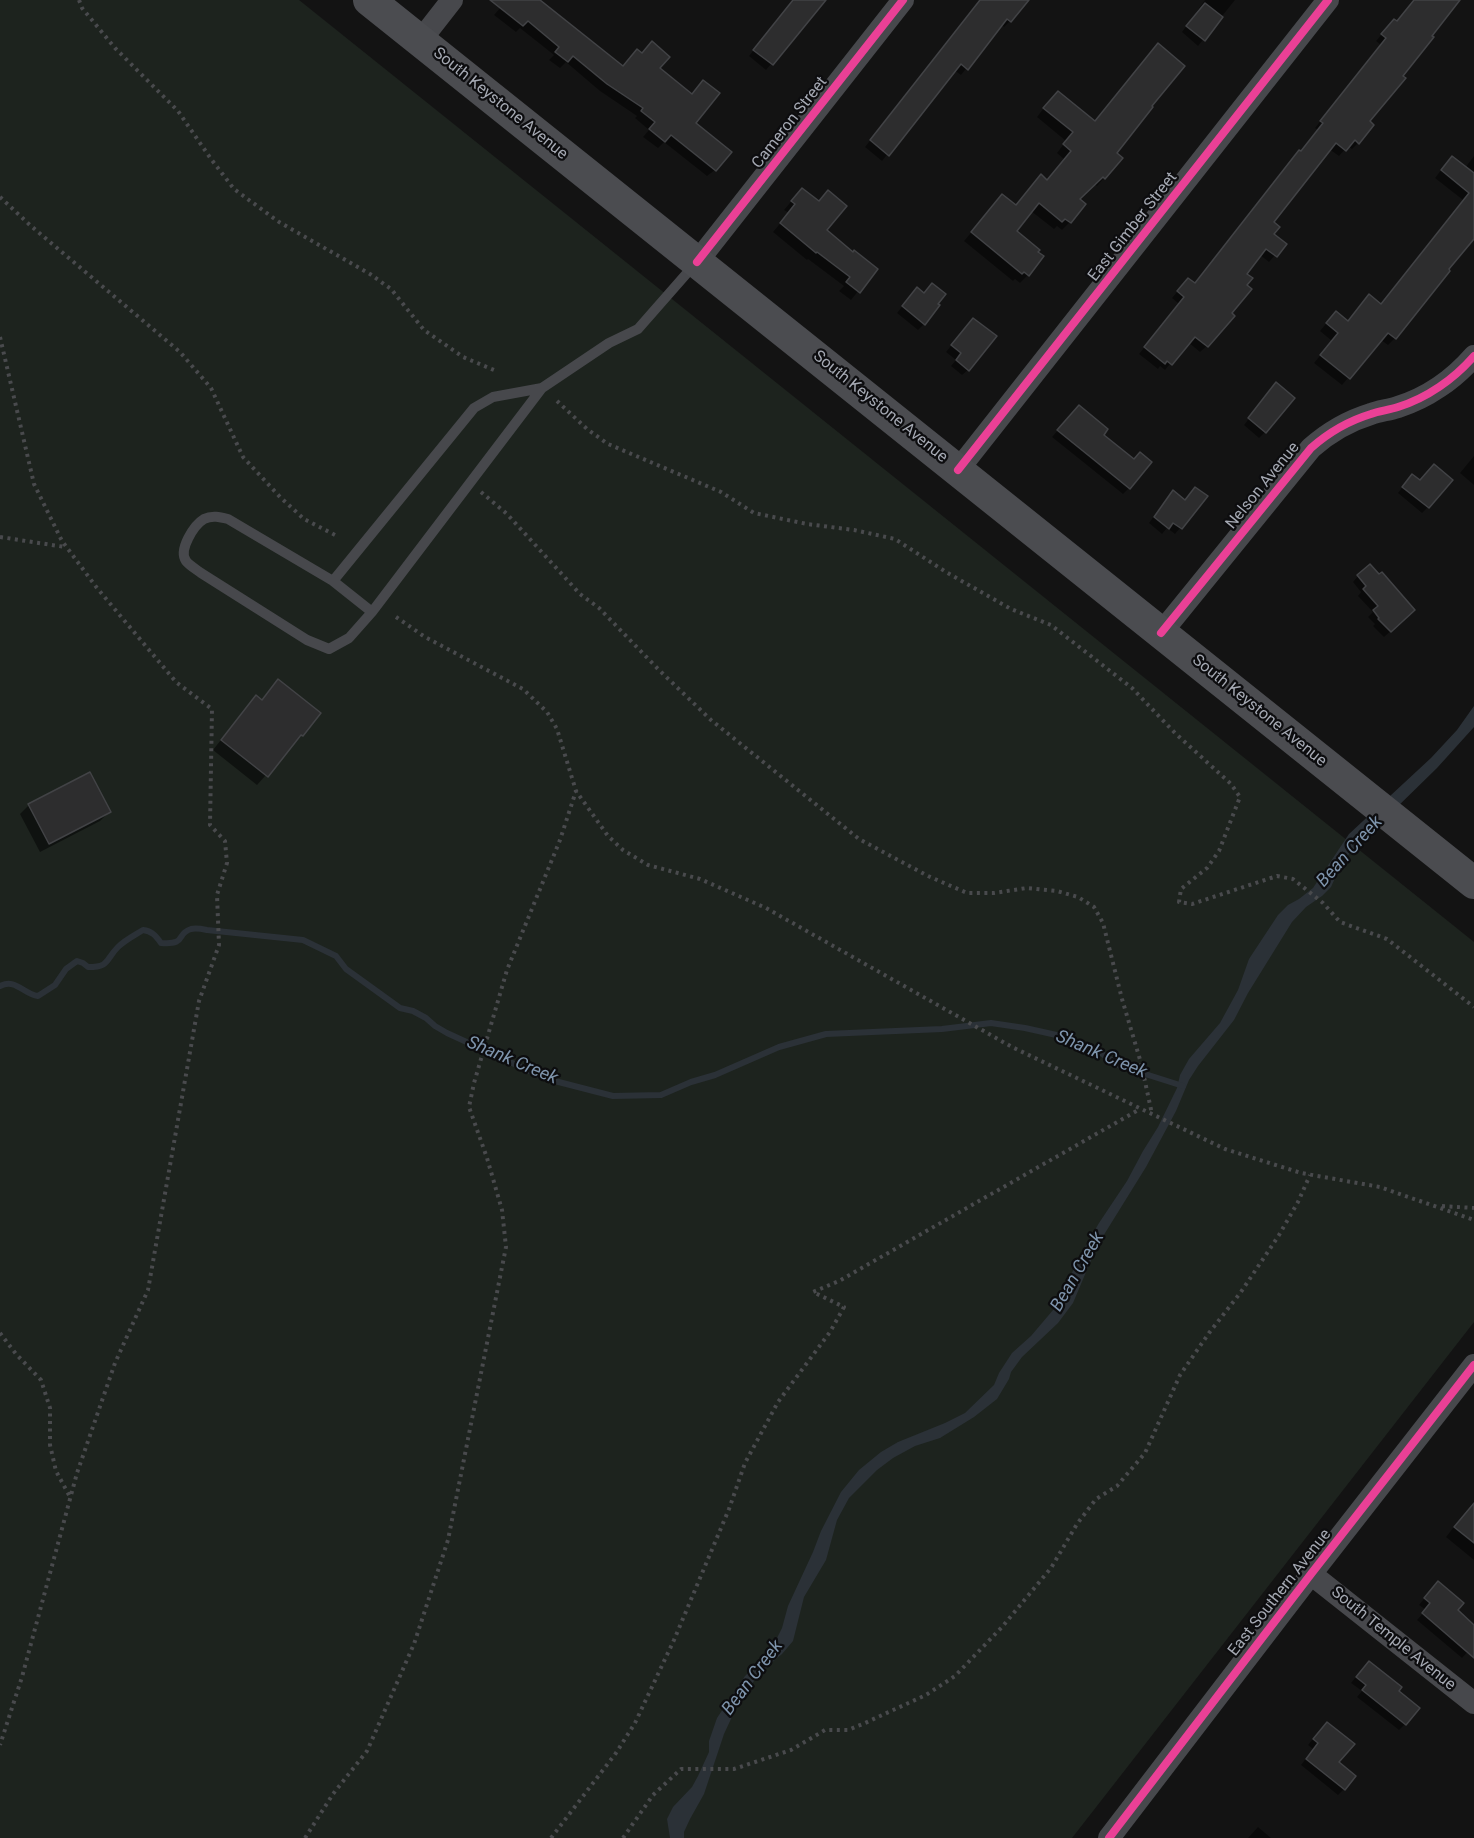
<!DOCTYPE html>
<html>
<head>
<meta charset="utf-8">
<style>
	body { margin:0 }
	canvas { display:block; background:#131313 }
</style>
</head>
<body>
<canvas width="1474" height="1838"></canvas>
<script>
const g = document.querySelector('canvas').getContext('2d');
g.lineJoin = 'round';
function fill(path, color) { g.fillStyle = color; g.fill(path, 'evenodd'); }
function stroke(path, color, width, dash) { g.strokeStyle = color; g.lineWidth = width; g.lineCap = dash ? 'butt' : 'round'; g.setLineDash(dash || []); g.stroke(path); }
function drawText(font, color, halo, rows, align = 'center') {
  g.font = font + ' Roboto,sans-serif'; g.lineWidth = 4.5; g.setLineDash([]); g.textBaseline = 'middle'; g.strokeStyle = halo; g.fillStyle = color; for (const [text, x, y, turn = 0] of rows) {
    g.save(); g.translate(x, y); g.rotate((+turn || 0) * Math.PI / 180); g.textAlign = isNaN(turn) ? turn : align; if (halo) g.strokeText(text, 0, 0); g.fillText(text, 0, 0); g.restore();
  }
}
const green = new Path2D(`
	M0 0H299L1474 942V1322L1072 1838H0Z`);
const water = new Path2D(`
	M1474 706V727L1437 768 1348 855 1340 867 1331 887 1322 896 1306 907 1292 922 1248 993 1234 1020 1198 1066 1189 1080 1176 1111 1146 1167 1097 1246 1073 1303 1058 1323 1022 1357 1011 1372 1009 1379 997 1399 974 1417 940 1438 915 1446 893 1458 877 1470 849 1498 837 1520 826 1560 804 1597 793 1641 782 1654 771 1663 754 1681 737 1706 724 1734 704 1794 690 1819 684 1832V1838H670L667 1819 673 1807 692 1787 698 1776 709 1752V1741L717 1718 745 1676 758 1664 776 1640 782 1628 788 1606 813 1552 821 1531 841 1492 859 1470 881 1452 898 1442 945 1423 965 1413 994 1385 999 1373 1012 1353 1031 1336 1059 1303 1078 1259 1099 1223 1127 1181 1143 1151 1158 1127 1177 1088 1180 1075 1189 1059 1220 1023 1238 990 1249 959 1278 915 1288 905 1299 899 1313 888 1349 834 1431 758 1457 730Z`);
const shadow = new Path2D(`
	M493 0H539L623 67 658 69 694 123 715 170 707 176 664 142 658 148 643 137 649 130 635 118 637 116 600 91 566 62 560 68 549 60 554 55 520 28 516 32 494 15 501 7Z
	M793 0H824L766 70 749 56Z
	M982 0H1021L1010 21 1004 27 1001 24 961 75 954 70 882 161 865 147Z
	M1205 0H1235L1198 46 1182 32Z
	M1414 0H1458L1368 121 1358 143 1352 149 1348 146 1339 156 1329 149 1272 222V234L1285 244 1269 262 1260 255 1245 274 1207 346 1200 352 1188 342 1165 370 1160 366 1158 369 1139 354 1179 304 1172 298 1182 286 1194 284 1293 158 1299 152 1300 153 1318 130 1315 128 1381 45 1376 41 1388 27 1396 23Z
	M1050 100 1115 153 1104 178 1097 186 1094 184 1078 199 1070 222 1062 230 1057 226 1054 229 1031 211 1015 231 1036 252 1028 275 1020 283 1015 279 1013 281 964 241 1002 196 1015 206 1047 181 1065 160 1057 153 1066 141 1037 117Z
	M1474 156V236L1395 338 1388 345 1381 340 1342 385 1314 363 1332 341 1320 331 1329 320 1347 322 1380 305 1463 200 1435 178 1445 165 1465 168Z
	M794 198 825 230 853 253 876 269 851 300 839 291 844 286 808 259 807 260 773 232 789 213 784 210Z
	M911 295 924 324 918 330 897 313Z
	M968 325V370L962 375 951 366 956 360 946 352Z
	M1271 390 1265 432 1259 438 1244 425Z
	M1073 413 1129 488 1123 494 1052 437Z
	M1474 456V485L1460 473Z
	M1407 481 1428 507 1422 513 1398 493Z
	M1206 497 1175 534 1167 528 1162 534 1149 523 1167 498 1184 501Z
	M1358 576 1408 616 1384 637 1373 626 1375 624 1368 617 1373 612 1358 596 1361 592 1353 582Z
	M269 690 302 735 257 785 213 750 247 707 261 701Z
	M29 805 109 812 100 821 40 852 20 814Z
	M1474 1501V1560L1446 1537Z
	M1432 1589 1474 1627V1645L1462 1658 1417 1620 1426 1610 1419 1605Z
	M1363 1668 1397 1691 1405 1724 1399 1730 1357 1697 1362 1691 1351 1683Z
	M1321 1729 1337 1762 1344 1789 1338 1795 1301 1765 1313 1749 1308 1745Z
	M1258 1827 1271 1838H1248Z`);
const stream = new Path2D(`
	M0 986C16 978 23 994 38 996L55 985 66 969 77 961 83 963 88 967C110 967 105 960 118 947 125 940 135 935 143 930 152 931 156 936 161 943 188 945 175 934 191 929 195 928 202 929 207 930L303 940 336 956 346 969 400 1008 413 1011 426 1018 435 1026 447 1033 547 1079 613 1096 661 1095 691 1082 715 1075 779 1047 826 1034 942 1029 991 1023 1025 1028 1061 1036 1095 1049 1120 1066 1183 1086`);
const building = new Path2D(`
	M490 0H540L623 66 637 49 642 53 652 41 670 57 660 68 692 94 703 80 720 93 696 123 732 152 716 171 671 135 665 142 649 129 655 122 641 111 643 108 607 84 573 56 568 62 555 52 559 47 528 21 523 26Z
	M793 0H826L773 65 753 50Z
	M980 0H1029L1011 22 1007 19 968 70 961 64 889 156 870 140Z
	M1414 0H1460L1432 36 1434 37 1403 76 1406 78 1370 121 1374 125 1359 144 1355 140 1346 151 1336 143 1274 222 1280 227 1274 234 1287 244 1277 257 1266 249 1247 274 1253 278 1247 285 1252 289 1232 313 1235 316 1208 347 1195 337 1172 365 1167 361 1165 364 1144 347 1184 297 1177 291 1188 278 1195 283 1299 150 1301 151 1323 123 1320 121 1386 38 1381 34 1394 19 1397 21Z
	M1205 3 1223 17 1205 41 1186 26Z
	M1158 43 1185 66 1152 106 1153 107 1117 153 1123 158 1105 179 1103 177 1080 199 1086 204 1071 223 1065 219 1062 222 1039 203 1017 231 1040 250 1038 252 1044 256 1029 276 1024 272 1022 274 971 232 1002 194 1016 205 1041 174 1047 180 1071 151 1063 144 1073 132 1043 108 1058 91 1095 121Z
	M1452 156 1474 173V239L1449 269 1450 271 1396 339 1388 333 1350 379 1320 355 1338 333 1326 323 1336 311 1348 321 1369 294 1381 304 1469 193 1441 170Z
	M802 188 819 201 828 190 847 206 827 230 853 252 854 250 878 269 860 293 846 282 850 277 817 252 816 253 780 223 795 204 791 201Z
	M932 283 946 294 938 304 940 305 925 325 902 306 917 287 924 293Z
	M973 318 997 336 969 371 956 360 961 353 951 345Z
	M1276 382 1295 398 1266 433 1248 418Z
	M1079 405 1108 429 1104 435 1134 459 1140 452 1152 462 1130 489 1057 430Z
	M1434 464 1453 480 1429 508 1402 487 1412 474 1420 480Z
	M1195 487 1208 496 1182 529 1173 523 1169 529 1154 517 1173 490 1185 500Z
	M1370 564 1379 574 1382 572 1415 610 1391 632 1378 619 1379 618 1373 610 1378 606 1363 589 1366 586 1357 575Z
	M278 679 321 713 303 736 301 735 268 777 221 740 256 695 262 700Z
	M90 772 111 812 49 844 28 804Z
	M1474 1503V1543L1454 1527Z
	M1438 1581 1464 1603 1458 1610 1474 1625V1658L1422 1613 1430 1603 1424 1598Z
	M1369 1661 1402 1687 1399 1691 1420 1708 1406 1725 1362 1690 1366 1685 1356 1677Z
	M1327 1722 1355 1744 1339 1762 1356 1776 1345 1790 1306 1759 1318 1743 1313 1739Z`);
const path = new Path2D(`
	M79 0 82 8 115 48 178 111 211 159 234 189 279 222 370 274 391 289 424 330 463 357 494 370
	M0 197 31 226 180 352 211 388 243 457 280 497 304 519 335 535
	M0 337 34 484 62 541 97 588 176 682 212 709 210 825 225 841 227 863 217 895 219 945 199 1001 148 1290 115 1363 77 1473 22 1677 0 1745
	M557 401 587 429 608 444 721 492 754 513 807 524 854 530 895 539 946 572 1011 609 1051 625 1132 688 1175 733 1231 784 1240 797 1219 851 1207 868 1181 889 1179 902 1192 904 1277 876 1293 879 1323 903 1340 922 1387 939 1474 1007
	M481 492 507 514 580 594 599 608 659 670 711 720 859 839 928 876 967 893H994L1027 888 1057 891 1078 897 1094 907 1103 923 1122 999 1141 1063 1152 1114
	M0 537 65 547
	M396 617 425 637 523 689 547 712 557 729 576 791 608 836 623 850 648 865 700 879 766 908 1012 1047 1225 1149 1301 1173 1380 1187 1474 1220
	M1442 1206 1474 1208
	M0 1333 16 1354 41 1380 50 1408V1445L56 1471 70 1497
	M305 1838 333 1794 367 1751 414 1644 448 1540 506 1247 502 1210 487 1158 469 1107 474 1083 507 970 560 840 576 791
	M551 1838 616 1753 635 1723 674 1640 729 1509 745 1463 778 1402 830 1332 844 1307 813 1292 839 1281 1140 1109
	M623 1838 653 1795 681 1769H734L791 1750 825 1730H848L865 1723 926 1695 955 1676 1002 1627 1051 1568 1077 1524 1096 1499 1117 1486 1145 1453 1180 1375 1209 1333 1241 1292 1279 1235 1298 1202 1310 1175`);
const lane = new Path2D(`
	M542 388 493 397 474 408 333 581 228 519C220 517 212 515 204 519 194 525 178 550 186 561 189 565 197 570 201 573L307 640 329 649 349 638 372 612 542 388 609 343 638 329 695 264
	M333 581 372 612`);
const street = new Path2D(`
	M420 41 452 0
	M697 262 903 0
	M958 470 1328 0
	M1161 633 1311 448C1328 433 1348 421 1371 414 1379 411 1389 410 1398 407 1427 398 1454 379 1474 356
	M1311 1574 1474 1703
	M1109 1838 1311 1574 1474 1365`);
const secondary = new Path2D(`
	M369 0 1474 883`);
const cycleway = new Path2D(`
	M697 262 903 0
	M958 470 1328 0
	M1161 633 1311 448C1328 433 1348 421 1371 414 1379 411 1389 410 1398 407 1427 398 1454 379 1474 356
	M1109 1838 1311 1574 1474 1365`);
const streetNames = [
	["South Keystone Avenue",500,104,39],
	["Cameron Street",790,123,-52],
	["East Gimber Street",1133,227,-52],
	["South Keystone Avenue",880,407,39],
	["Nelson Avenue",1263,486,-51],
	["South Keystone Avenue",1259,711,39],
	["East Southern Avenue",1280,1593,-52],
	["South Temple Avenue",1393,1639,39]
];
const waterNames = [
	["Bean Creek",1350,852,-48],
	["Shank Creek",1101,1055,23],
	["Shank Creek",512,1061,23],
	["Bean Creek",1078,1272,-60],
	["Bean Creek",753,1678,-53]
];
fill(green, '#1d231e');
fill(water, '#2b3137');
fill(shadow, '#0007');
stroke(stream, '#2b3137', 6);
fill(building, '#2d2d2e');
stroke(building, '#424346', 1.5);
stroke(path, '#494a4d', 4, [3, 4.5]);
stroke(lane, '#47484c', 10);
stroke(street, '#47484c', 22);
stroke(secondary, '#4b4c50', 32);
stroke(cycleway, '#ea4096', 8);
drawText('16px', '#a5a9b3', '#0d0d0f', streetNames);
drawText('italic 18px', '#7e94ac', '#0d0d0f', waterNames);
</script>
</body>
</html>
